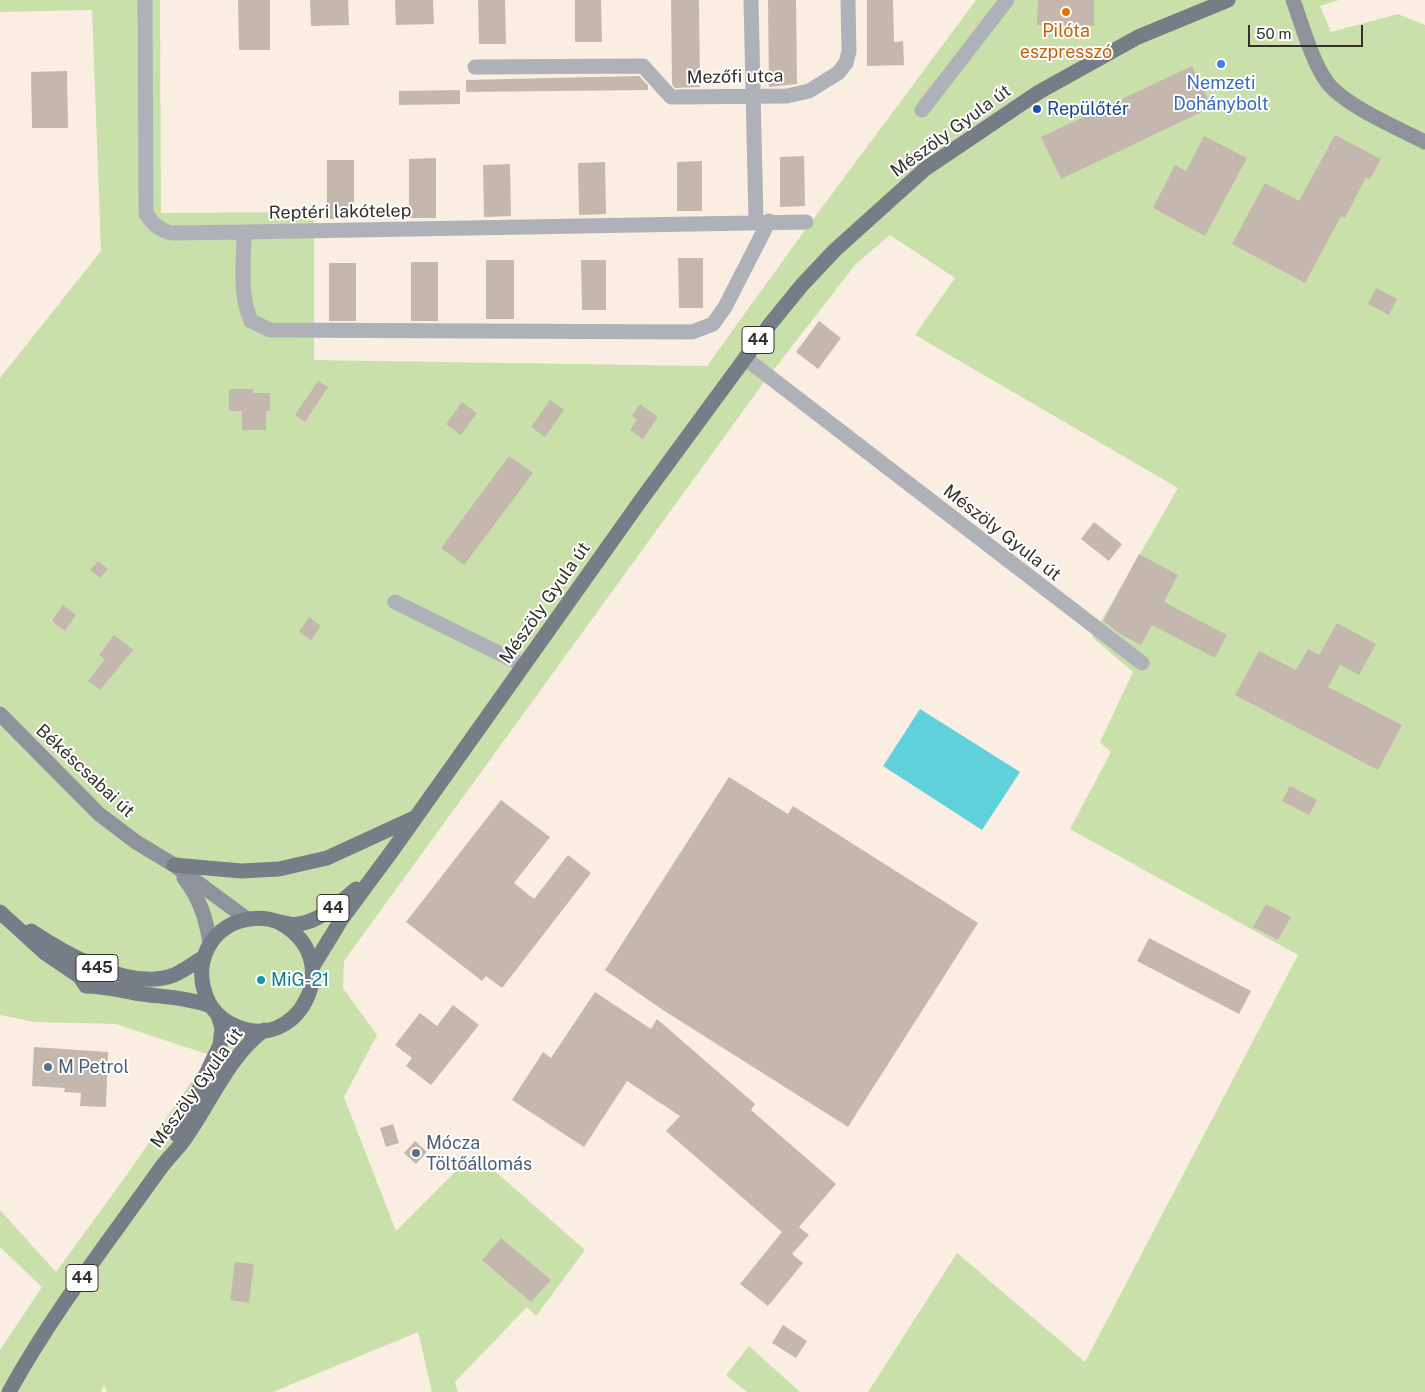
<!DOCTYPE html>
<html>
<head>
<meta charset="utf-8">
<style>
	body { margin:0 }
	#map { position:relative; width:1425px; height:1392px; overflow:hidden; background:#faeee3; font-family:"Public Sans",sans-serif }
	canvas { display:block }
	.scale { position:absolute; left:1248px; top:25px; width:115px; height:22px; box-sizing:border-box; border:2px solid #34302c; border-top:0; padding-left:6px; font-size:15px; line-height:18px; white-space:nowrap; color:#34302c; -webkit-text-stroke:4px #fff; paint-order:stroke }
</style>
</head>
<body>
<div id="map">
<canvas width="1425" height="1392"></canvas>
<div class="scale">50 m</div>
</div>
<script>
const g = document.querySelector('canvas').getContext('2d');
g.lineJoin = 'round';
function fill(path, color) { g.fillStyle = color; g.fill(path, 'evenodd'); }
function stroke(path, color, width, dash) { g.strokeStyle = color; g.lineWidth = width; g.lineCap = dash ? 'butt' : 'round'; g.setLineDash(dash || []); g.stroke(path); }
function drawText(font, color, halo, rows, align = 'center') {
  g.font = font + ' "Public Sans",sans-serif'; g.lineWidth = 4; g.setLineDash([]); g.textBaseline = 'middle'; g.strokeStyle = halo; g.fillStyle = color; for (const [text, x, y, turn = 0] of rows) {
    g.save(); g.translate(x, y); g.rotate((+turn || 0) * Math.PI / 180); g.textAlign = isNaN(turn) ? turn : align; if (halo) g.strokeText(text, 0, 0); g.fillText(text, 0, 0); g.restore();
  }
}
const green = new Path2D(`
	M0 0H160L161 213 314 212V360L707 366 797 241 976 0H1339L1320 6 1331 32 1398 14 1425 25V1392H868L957 1253 1085 1362 1298 955 1070 829 1111 752 1100 742 1133 672 1092 637 1178 488 915 335 955 278 890 235 855 265 762 385 344 961 343 988 377 1035 344 1097 396 1231 474 1153 585 1250 536 1316 527 1307 455 1382 458 1392H432L418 1332 273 1392H107L104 1385 101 1392H0V1350L42 1287 0 1247V1210L56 1272 128 1173 210 1055 116 1024 35 1022 0 1015V378L101 251 92 10 0 12Z
	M749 1346 800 1392H747L726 1375Z`);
const water = new Path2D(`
	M920 709 1020 772 982 830 883 766Z`);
const building = new Path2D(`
	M238 0H270V50H239Z
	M310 0H348L349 25 311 26Z
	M395 0H433L434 24 396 25Z
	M478 0H505L506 44H479Z
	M575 0H601L602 42H575Z
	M671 0H699L700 87 675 88 672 84Z
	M768 0H796L797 84 769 87Z
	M867 0H893L894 42 903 41 904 65 867 66Z
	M1038 0H1094V26L1037 25Z
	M1192 66 1212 107 1061 179 1041 137Z
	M67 71 68 128H32L31 72Z
	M639 76 648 85V90L466 92V80Z
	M460 90V104L399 105V91Z
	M1335 135 1381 159 1370 179 1366 177 1345 218 1341 216 1305 283 1232 244 1265 183 1299 201Z
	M1204 136 1247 158 1205 236 1153 208 1175 165 1186 171Z
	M804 156 805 206 780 207V157Z
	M436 158V218H409V159Z
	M327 160H354V219H327Z
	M702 161V211H677V162Z
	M605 162 606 214 579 215 578 163Z
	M510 164 511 216 484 217 483 165Z
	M678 258H703V308H679Z
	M486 260H514V319H486Z
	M581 260H606V310H582Z
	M411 262H438V321H411Z
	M329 263H356V321H329Z
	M1376 288 1397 299 1389 315 1368 304Z
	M819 321 841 338 818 369 796 352Z
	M318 381 328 387 305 422 295 415Z
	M229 389H253V393H270V411H266V430H242V411H229Z
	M550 400 564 410 545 437 531 427Z
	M462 402 477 413 461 435 446 424Z
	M640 404 658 417 643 439 630 430 637 420 632 416Z
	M509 456 533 473 464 565 441 548Z
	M1094 522 1122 544 1109 561 1081 539Z
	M1139 554 1178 575 1164 602 1227 635 1215 658 1152 625 1141 645 1120 634 1103 621Z
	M98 561 108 569 100 578 90 570Z
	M63 605 76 615 65 631 52 621Z
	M309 617 321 626 311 640 299 632Z
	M1337 623 1376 644 1359 675 1340 665 1328 687 1402 725 1378 770 1235 695 1259 651 1296 670 1308 649 1319 655Z
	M114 635 133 650 100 690 88 681 105 659 99 655Z
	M729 777 788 814 793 806 978 923 848 1127 663 1010 605 970Z
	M1290 786 1317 800 1309 815 1282 801Z
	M501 800 550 837 514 883 534 899 568 855 591 873 502 988 486 976 482 981 406 922Z
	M1266 904 1291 917 1278 940 1253 927Z
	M1149 938 1251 991 1239 1014 1137 961Z
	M595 992 651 1029 657 1019 755 1104 751 1110 836 1184 799 1227 809 1235 792 1254 803 1263 768 1306 740 1284 782 1232 666 1131 680 1116 627 1081 584 1147 512 1100 543 1052 551 1058Z
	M453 1005 479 1025 431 1085 406 1066 412 1058 395 1045 420 1013 437 1026Z
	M34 1047 108 1052 106 1107 80 1106 81 1093 64 1092 65 1088 32 1086Z
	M393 1124 399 1143 386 1147 380 1128Z
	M415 1141 427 1152 416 1164 404 1153Z
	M501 1238 551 1280 531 1302 482 1260Z
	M235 1262 254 1264 249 1303 230 1300Z
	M783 1325 807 1341 796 1358 772 1343Z`);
const street = new Path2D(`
	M145 0 146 214C154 225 159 230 172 233L244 232 806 222
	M751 0 756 222
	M475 67 643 66 671 97 787 96 809 91 838 73 846 63 849 51 848 0
	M922 110 1007 0
	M244 232C244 262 239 293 251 321L270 330 692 332 713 324 725 307 769 221
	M745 358 1142 663
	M395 602 523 665`);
const secondary = new Path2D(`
	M1293 0C1301 22 1313 64 1327 82 1345 106 1398 128 1425 142
	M0 714 99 814 136 842 174 865 247 919
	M184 878C200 899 206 918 210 943`);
const primary = new Path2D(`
	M174 865 241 871 279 869 327 858 414 818
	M0 912 45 953 79 976 86 986C103 986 118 990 135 993 161 997 186 997 211 1006
	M278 922C350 958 297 1059 231 1024 218 1017 209 1006 205 993 198 973 202 952 216 936 229 922 249 916 268 919 277 921 289 926 298 924 321 921 339 903 356 889
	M31 931C66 954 130 992 174 975 185 970 194 963 204 957
	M313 966 341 920 392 851 641 500 771 323 802 285 835 250 925 169 1039 92 1138 37 1228 0
	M177 1135 220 1045 222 1028 218 1015
	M9 1392C52 1314 108 1242 160 1169 167 1159 177 1150 184 1140 210 1104 228 1057 264 1030`);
const markers = [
	[1066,12,5,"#e8710a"],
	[1221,64,5,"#3f7fe0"],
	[1037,109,5,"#1a4fb4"],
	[261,980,5,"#0f9aa8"],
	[48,1067,5,"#5c6f8a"],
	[416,1153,5,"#5c6f8a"]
];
const shields = [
	[758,340,32],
	[333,908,32],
	[97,968,42],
	[82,1278,32]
];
const shieldNames = [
	["44",758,340],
	["44",333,908],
	["445",97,968],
	["44",82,1278]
];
const foodNames = [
	["Pilóta",1066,31],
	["eszpresszó",1066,52]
];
const streetNames = [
	["Mezőfi utca",735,77,-1],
	["Mészöly Gyula út",951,131,-36],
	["Reptéri lakótelep",340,212,-1],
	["Mészöly Gyula út",1002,533,38],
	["Mészöly Gyula út",545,603,-55],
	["Békéscsabai út",85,771,43],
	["Mészöly Gyula út",197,1088,-54]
];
const shopNames = [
	["Nemzeti",1221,83],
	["Dohánybolt",1221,104]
];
const transitNames = [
	["Repülőtér",1047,109]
];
const cultureNames = [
	["MiG-21",271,980]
];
const serviceNames = [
	["M Petrol",58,1067],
	["Mócza",426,1143],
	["Töltőállomás",426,1164]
];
fill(green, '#cae0aa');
fill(water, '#60d1da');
fill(building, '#c4b8ae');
stroke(street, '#aeb1b7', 15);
stroke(secondary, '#8e939b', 15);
stroke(primary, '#777d86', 15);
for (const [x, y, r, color] of markers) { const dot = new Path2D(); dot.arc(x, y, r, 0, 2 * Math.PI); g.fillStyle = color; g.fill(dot); stroke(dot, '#fff', 2); }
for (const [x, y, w] of shields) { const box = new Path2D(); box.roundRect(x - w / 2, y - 13.5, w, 27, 4); g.fillStyle = '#fff'; g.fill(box); stroke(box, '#34302c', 1); }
drawText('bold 16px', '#34302c', null, shieldNames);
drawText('18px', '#c56008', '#fff', foodNames);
drawText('18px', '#34302c', '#fff', streetNames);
drawText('18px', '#366cbe', '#fff', shopNames);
drawText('18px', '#164399', '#fff', transitNames, 'left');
drawText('18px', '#0d838f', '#fff', cultureNames, 'left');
drawText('18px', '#4e5e75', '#fff', serviceNames, 'left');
</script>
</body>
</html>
